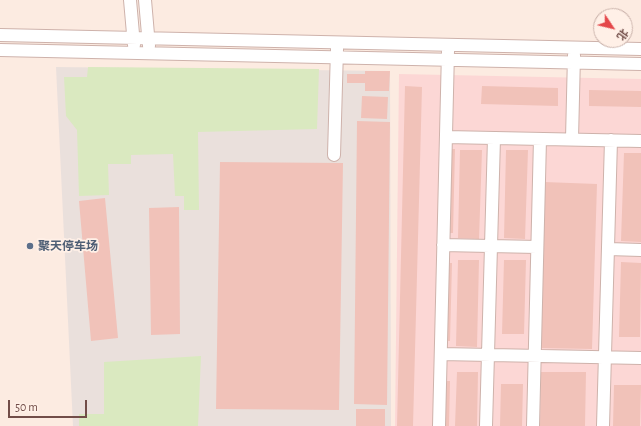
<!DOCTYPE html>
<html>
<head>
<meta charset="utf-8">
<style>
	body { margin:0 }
	#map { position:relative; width:641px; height:426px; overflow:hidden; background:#fcebe1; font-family:"Alegreya Sans","Noto Sans SC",sans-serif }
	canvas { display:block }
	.north { position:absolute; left:593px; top:8px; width:40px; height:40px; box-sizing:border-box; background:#fff0e7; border:1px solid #c7afa7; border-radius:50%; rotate:125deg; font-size:11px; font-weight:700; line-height:16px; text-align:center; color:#724d48 }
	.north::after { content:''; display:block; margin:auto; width:14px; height:18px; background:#e4474a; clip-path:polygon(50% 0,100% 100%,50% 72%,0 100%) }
	.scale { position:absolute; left:8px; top:400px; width:79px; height:18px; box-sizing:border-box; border:2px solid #724d48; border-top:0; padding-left:5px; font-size:12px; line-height:14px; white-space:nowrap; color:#724d48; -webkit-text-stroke:3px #fff0e7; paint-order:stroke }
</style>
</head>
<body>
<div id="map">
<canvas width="641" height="426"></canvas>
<div class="north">北</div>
<div class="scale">50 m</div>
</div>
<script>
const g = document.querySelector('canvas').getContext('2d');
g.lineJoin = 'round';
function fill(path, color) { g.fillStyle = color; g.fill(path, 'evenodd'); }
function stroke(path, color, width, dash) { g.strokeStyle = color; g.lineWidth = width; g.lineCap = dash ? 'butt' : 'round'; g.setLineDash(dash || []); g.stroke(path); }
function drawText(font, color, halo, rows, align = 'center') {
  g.font = font + ' "Alegreya Sans","Noto Sans SC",sans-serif'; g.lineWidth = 3.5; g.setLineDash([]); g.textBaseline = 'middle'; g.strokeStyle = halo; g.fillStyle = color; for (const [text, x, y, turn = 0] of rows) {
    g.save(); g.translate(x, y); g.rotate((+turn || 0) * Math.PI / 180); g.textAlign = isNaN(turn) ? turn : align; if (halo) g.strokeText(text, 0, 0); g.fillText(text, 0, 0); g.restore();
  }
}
const commercial = new Path2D(`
	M399 74 641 79V426H395Z`);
const industrial = new Path2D(`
	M56 67 390 71 391 426H73Z`);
const green = new Path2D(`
	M88 67 319 69 317 129 198 132 199 210H184V196H175L173 154 131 155V164H108L109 195 79 196 77 130 66 116 64 77H87Z
	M201 356 198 426H79V414H104V362Z`);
const building = new Path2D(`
	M365 71H390L389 91H365V83H347V74H365Z
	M405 86 422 87 413 426H397Z
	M482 86 558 88V106L481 104Z
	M589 90 641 91V107L589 106Z
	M362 96 388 97 387 119 361 118Z
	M357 121 390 122 387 405 354 404Z
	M447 149H455L453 233H445Z
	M460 150H482L479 239 458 238Z
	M506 150H528L525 239 504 238Z
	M624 153H641V242L621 241Z
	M220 162 343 163 339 410 216 409Z
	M544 182 597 184 592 349 540 348Z
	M105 198 118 338 91 341 79 201Z
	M179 207 180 334 151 335 149 208Z
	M458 260H479L477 347 456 346Z
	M504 260H526L524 334H502Z
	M621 262 641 263 640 337H619Z
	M444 263H452L450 341H442Z
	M457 372H478L477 426H455Z
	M541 372H586L585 426H540Z
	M444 381H450L449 426H443Z
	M501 384H523L522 426H500Z
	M614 385H641L640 426H613Z
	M356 409H385V426H356Z`);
const minor = new Path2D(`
	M130 0 134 45
	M145 0 149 46
	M0 35 641 49
	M0 50 641 64
	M446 137 641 141
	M572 139 574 55
	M334 155 337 49
	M443 245 537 247
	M608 249 641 250
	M441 354 641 358
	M439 426 448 51
	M486 426 494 138
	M533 426 540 139
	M603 426 611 140`);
const markers = [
	[30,246,4,"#5c6f8a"]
];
const serviceNames = [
	["聚天停车场",38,246]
];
fill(commercial, '#fcd7d5');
fill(industrial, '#eae0dc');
fill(green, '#dae9c0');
fill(building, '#f1c2b9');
stroke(minor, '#ceb2ab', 14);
stroke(minor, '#fff', 12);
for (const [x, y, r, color] of markers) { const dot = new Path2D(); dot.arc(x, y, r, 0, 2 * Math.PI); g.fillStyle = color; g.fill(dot); stroke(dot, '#fff0e7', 1.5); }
drawText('bold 12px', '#4e5e75', '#fff0e7', serviceNames, 'left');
</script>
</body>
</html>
